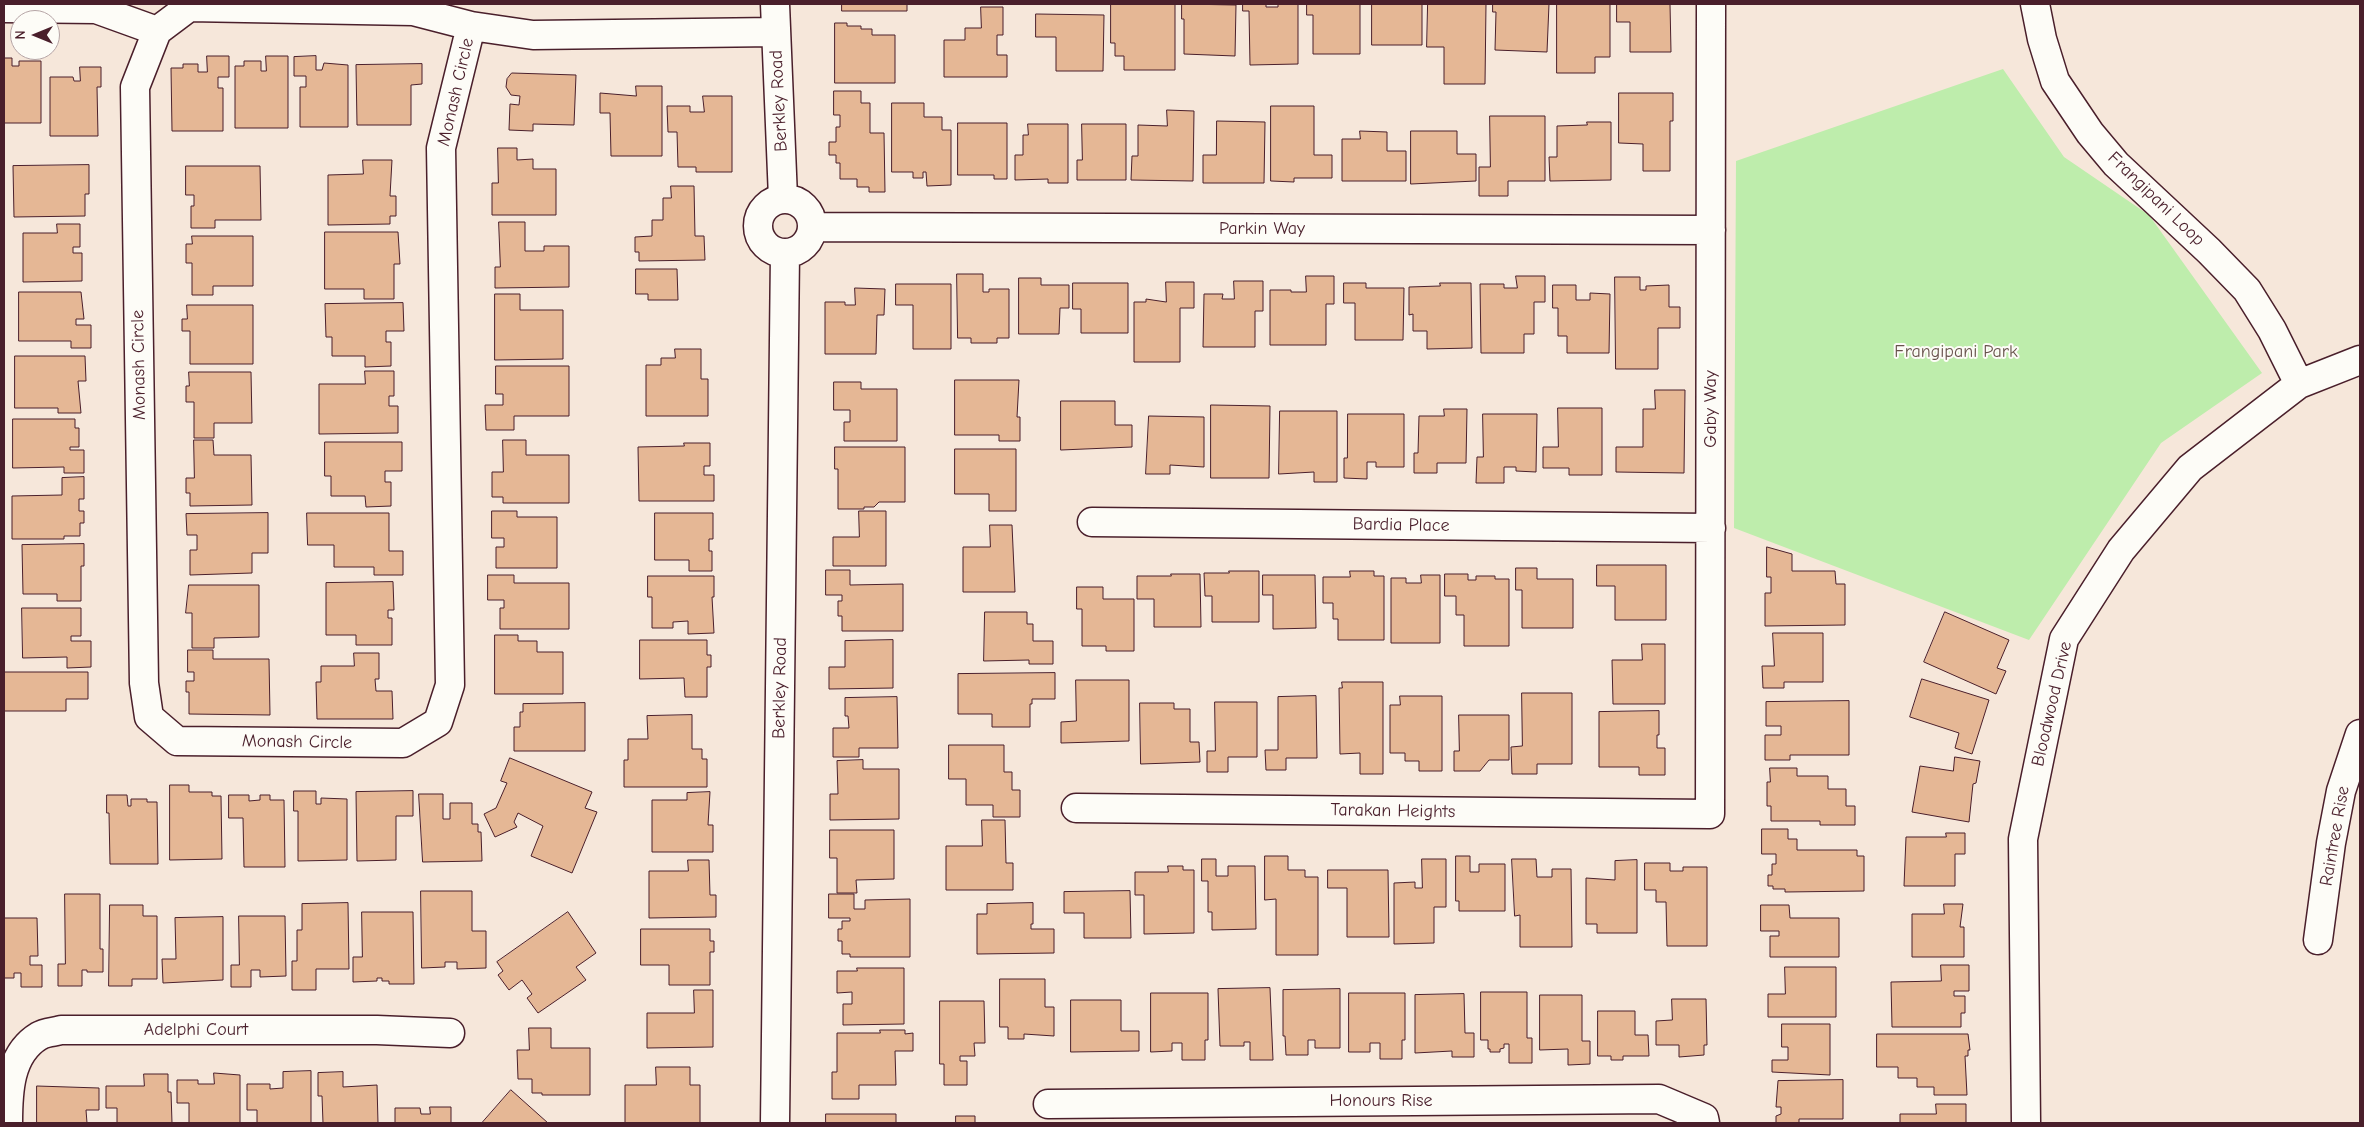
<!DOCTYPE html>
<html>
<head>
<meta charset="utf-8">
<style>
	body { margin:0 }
	#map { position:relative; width:2364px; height:1127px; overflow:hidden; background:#f6e7da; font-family:"Comic Neue",sans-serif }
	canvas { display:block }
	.frame { position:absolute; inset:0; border:5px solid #4a1f2b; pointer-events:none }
	.north { position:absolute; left:10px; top:10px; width:50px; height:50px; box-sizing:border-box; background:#fdfcf7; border:1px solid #b5a4a5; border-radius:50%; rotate:270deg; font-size:14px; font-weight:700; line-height:20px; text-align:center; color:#4a1f2b }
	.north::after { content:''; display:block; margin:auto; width:18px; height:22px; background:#4a1f2b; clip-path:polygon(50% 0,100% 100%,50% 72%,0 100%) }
</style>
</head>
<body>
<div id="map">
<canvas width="2364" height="1127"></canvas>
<div class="frame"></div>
<div class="north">N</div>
</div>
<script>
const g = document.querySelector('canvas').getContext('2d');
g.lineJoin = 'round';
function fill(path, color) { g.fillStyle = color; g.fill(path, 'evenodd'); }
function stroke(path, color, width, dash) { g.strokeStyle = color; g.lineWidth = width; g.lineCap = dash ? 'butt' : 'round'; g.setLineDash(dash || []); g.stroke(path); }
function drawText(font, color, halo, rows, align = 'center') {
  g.font = font + ' "Comic Neue",sans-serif'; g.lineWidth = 4; g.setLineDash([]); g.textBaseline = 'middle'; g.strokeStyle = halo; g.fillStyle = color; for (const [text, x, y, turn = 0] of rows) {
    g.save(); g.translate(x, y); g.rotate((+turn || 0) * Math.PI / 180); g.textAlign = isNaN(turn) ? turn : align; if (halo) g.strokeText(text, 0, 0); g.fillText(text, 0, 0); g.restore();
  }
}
const green = new Path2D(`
	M2003 69 2064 157 2149 215 2262 373 2161 443 2029 640 1734 528 1736 161Z`);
const building = new Path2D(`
	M842 4H907V11H842Z
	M1111 4H1175V70H1124V56H1115V43H1111Z
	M1182 4 1236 5 1235 56 1184 54V19H1182Z
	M1243 4H1266V7H1278V4H1298V64L1250 65 1249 11H1243Z
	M1307 4H1360V54H1313V15H1307Z
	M1372 4H1422V45H1372Z
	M1428 4H1486L1485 84H1444V47H1427Z
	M1493 4H1549L1547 52 1495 50 1496 12H1493Z
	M1557 4H1610V57H1595V73H1557Z
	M1617 4H1670L1671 52H1630V22H1617Z
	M981 7H1003V35H997V55H1007V77H944V40H965V28H981Z
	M1036 14 1104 15 1103 71H1056V37H1036Z
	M835 23H847V26H861V29H872V35H895V83H835Z
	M207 56H229V77H218V88H223V131H172L171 68H183V64H198V72H207Z
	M266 56H288V128H235V66H244V61H261V71H266Z
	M316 56V70H322L324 63 348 65V127H300V87H306V76H294V57Z
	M4 58H12V66H19V61H41V123H4Z
	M422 64V84L411 85V125H357L356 65Z
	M80 67H101V87H97L98 136H50V77H73L74 81H80Z
	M512 73 576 75 574 125 533 124V131L509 130 510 104 519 105 520 96 511 95 506 87 507 79Z
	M636 86H662V156H611L610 113H600V93L636 96Z
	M834 91H861V103H870V133H884L885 192H869V187H857V179H840V163H836V155H829V142H836V127H840V115H834Z
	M1619 93H1673V121H1670V171H1643V144L1619 143Z
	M703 96H732V172H696V167H678L677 132H668L667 106H690V112H704Z
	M892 103H924V117H942V130H951V185L927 186 926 172H923V178H913V172H892Z
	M1271 106H1314V155H1332V178H1294V182L1271 181Z
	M1167 110 1194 111 1193 181 1131 180 1132 156H1138V125L1167 126Z
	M1490 116H1545V181H1508V196H1479V167H1490Z
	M1217 121 1265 122 1264 183H1203V155H1216Z
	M1587 122H1611V180L1550 181 1549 157H1557V126L1587 125Z
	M958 123H1007V179H994V175H958Z
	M1028 124H1068V183H1048V179L1015 180V155H1023V135H1028Z
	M1082 124H1126V180H1077V160H1082Z
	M1360 131 1387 132V151H1406V181H1342V139H1360Z
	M1411 131H1457V154H1476V181L1411 184Z
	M498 148H517V160L533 159V169H556V215H492V183H498Z
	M363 160H392L390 196H396V216H390V224L328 225V175L363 174Z
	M89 165V194H85V216L14 217 13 166Z
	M186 166H260L261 220H215V228H191V206H194V195H186Z
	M671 186H694L695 236H704L705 260 639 261V252H635V237L652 236V220H663V198H671Z
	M499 222H525V251H544V246H569V287L495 288V267H500Z
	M57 224H80V247H73V253H82V281L23 282V233H57Z
	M325 232H398L400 264H394V299H364V289H325Z
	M192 236H253V286H213V295H192V263H186V244H192Z
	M636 269H677L678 300H648V294H636Z
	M957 274H983V292H989V289H1009V338H997V343H971V338H958Z
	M1306 276H1334V304H1326V345H1270V290H1291V292H1306Z
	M1516 276H1545V302H1534V334H1524V353H1481L1480 284H1504V288H1517Z
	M1615 277H1640V290H1646V286L1669 285V307H1680V328H1658V369H1616Z
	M1019 278H1041V285H1069V308H1060L1059 334H1019Z
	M1234 281H1263V311H1255V347H1203L1204 294H1223L1222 299H1234Z
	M1166 282H1194V308H1180V362H1134V302H1146V299L1166 302Z
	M1073 283H1128V333H1081V309H1073Z
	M1344 283H1366V288H1404L1403 340H1355V303H1344Z
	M1440 283H1471L1472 348 1427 349V331H1413V314L1409 315V287L1440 286Z
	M896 284H951V349H913V305H896Z
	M1553 285H1576V300H1590V293L1610 294 1609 353H1567V336H1558V308H1553Z
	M855 288 885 289 884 315H877L876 354H825V302H845V305H855Z
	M19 292H81L84 319H76V325H91V348H71V341H19Z
	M495 294H520V310H563V359L495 360Z
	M403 303 404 331H386V342H391V366L365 367V356H332V337H326L325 304Z
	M187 305H253V364H190V331H182V319H187Z
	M675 349H701V379H708V416H646V365H661V358H675Z
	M15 356H85L86 381H78L81 413H58V408H15Z
	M496 366H569V416H514V430H486L485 405H503V394H496Z
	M365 371H394V396H389V406H398V433L319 434V384H365Z
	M189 372H251L252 423H214V438H194V402H186V386H189Z
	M955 380H1019L1017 417H1020V441H999V435H955Z
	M834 382H861V389H897V441H844V422H850V410H834Z
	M1655 390H1685L1684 473 1616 472V447H1643V409H1655Z
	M1061 401H1115V425H1132V447L1061 450Z
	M1211 405 1270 406 1269 478H1211Z
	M1558 408H1602V475H1569V468H1543V447H1558Z
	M1444 409H1467L1466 463H1437V473H1414V453H1418L1419 416H1444Z
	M1280 411H1337V482H1314V472L1279 474Z
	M1348 414H1404V467H1376V462H1367V479L1344 478V458H1347Z
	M1483 414H1537L1536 472 1516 471V467H1504V483H1476L1477 457H1483Z
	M1149 416 1204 417V467L1170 465V474H1146Z
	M13 419H75V428H79V447H70V450H84V473H64V467L13 468Z
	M194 440H213L214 455H251L252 505 190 506V493H186V478H194Z
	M503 440H526V455H569V503H503V497H492V472H503Z
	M325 442H402V471H385V482H391V506L366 507 365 496H331V476H325Z
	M684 443H710V466H704V475H714V501H639L638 447 684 446Z
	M835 447H905V502H879L874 507H864V509H838V469H835Z
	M955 449H1016V511H989V494H955Z
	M84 477V499H79V511H84V523H80V536H64V539H12V496L62 495V478Z
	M492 511H517V517H557V568H496V547H504V538H492Z
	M859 511H886V566H833V537H859Z
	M268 513V553H252V573L190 575V550H197V535H187L186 514Z
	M307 513H389V551H403V575H374V567H334V545H308Z
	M655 513H713V539H709V551H712V571H689V560H655Z
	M990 525H1012L1015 592H963V547H990Z
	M84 544V566H81V601H57V594H23L22 545Z
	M1767 547 1792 554V571H1835L1836 584H1845V625L1765 626V593H1771V577H1767Z
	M1597 565H1666V620H1615V586H1597Z
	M1516 568H1537V579H1573V628H1522V590H1516Z
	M826 570H850V585L903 584V631H842V616H838V601H842V595H826Z
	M1229 571H1259V622H1212V596H1205L1204 573H1229Z
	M1350 571H1374V576H1384V640H1338V619H1333V603H1323V577H1350Z
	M1171 574H1200L1201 627H1154V599H1137V576H1171Z
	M1445 574H1468V580H1476V576H1495V579H1509V646H1464V615H1456V596H1445Z
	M488 575H514V583H569V629H500V608H504V600H488Z
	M1263 575H1315L1316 628 1273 629V595H1263Z
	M1421 575H1440V643H1391V578H1406V583H1421Z
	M648 576H714V597H712L714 633 688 634V621L673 622V628H652V597H648Z
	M393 582 394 610H388V618H392V645H356V635H326V583Z
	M189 585H259V637L214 638V648H192V613H186Z
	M1077 587H1103V599H1134V651H1106V646H1082V609H1077Z
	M22 608H81V636H71V641H91V667L67 668V657L23 658Z
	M985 612H1027V624H1033V641H1053V664H1029V660L984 661Z
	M1945 612 2009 640 1997 668 2006 671 1996 694 1924 662Z
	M1773 633H1823V682H1784V688H1763L1762 666H1774Z
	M495 635H518V641H537V652H563V694H495Z
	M640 640H707V655H711V667H707V697H685L684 678 640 679Z
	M893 640V688L829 689V667H845V641Z
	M1642 644H1665V704H1613L1612 660H1642Z
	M188 650H213V659H269L270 715 189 714V692H186V681H194V672H188Z
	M354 653H379V679H375L376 691H392L393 719H317L316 682H321V666H354Z
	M4 672H88V699H66V711H4Z
	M1055 673V699H1032V704H1030V727H992V714H958V674Z
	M1922 679 1989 700 1972 754 1955 748 1959 733 1910 717Z
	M1076 680H1129V741L1061 743V722L1076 721Z
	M1342 682H1383V774H1360V753L1340 754 1339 688H1342Z
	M1522 693H1572V764H1537V774H1512L1511 747 1522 746Z
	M1316 696 1317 758H1286V770H1266L1265 750H1278V697Z
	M1400 696H1442V771H1419V761H1405V753H1390V705H1400Z
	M897 697 898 748H859V757H833V728H849L848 716H845V698Z
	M1849 701V755H1790V760H1765V735H1781V726H1766V702Z
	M1215 702H1257V757H1228V772H1207V751H1215Z
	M585 703V751H514V727H520V712H523V704Z
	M1140 703H1174V709H1190V742H1199L1200 762 1141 764Z
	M1659 711V735H1657V748H1665V775H1639V767H1599V712Z
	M692 715V749H702V759H707V787H624V760H628V739H648L647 716Z
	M1459 715H1509V760H1489L1480 771H1454V751H1459Z
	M949 745H1004V772H1012V790H1020V817H993V805H966V779H949Z
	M1955 757 1980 761 1976 783 1973 784 1969 822 1912 812 1920 766 1953 771Z
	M510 758 592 792 585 808 597 812 572 873 531 856 543 826 518 813 514 822 517 827 495 837 484 814 496 808 507 783 501 781Z
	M863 760V769H899V819L830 820V794H838L837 761Z
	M1770 768H1797V776H1828V789H1846V806H1855V825H1820V821H1771V806H1767V782H1770Z
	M170 785H189V792H212V796H221L222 859 170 860Z
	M294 791H316V804H321V798L347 799V860L298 861V811H294Z
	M413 791V816H396V860L357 861 356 792Z
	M710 792 708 825H713V852H652V800H687V793Z
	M419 794H443V819H450V803H472V824H478V832H481L482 861 423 862Z
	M107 795H127L128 806H131V799H147V802H157L158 864H110L109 813H107Z
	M229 795H249V801L260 800V795H270V800H284L285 867H244L243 818H229Z
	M982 820H1005L1006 863H1013V890H946V846H982Z
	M1762 829H1788V839H1797V850H1857V856H1864V891L1785 892V889H1773V886H1768V875H1772V864H1776V854H1762Z
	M830 830H894V879L856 880 857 893H837V858H830Z
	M1946 833H1965V854H1955V886H1904L1906 837H1946Z
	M1265 856H1288V870H1305V877H1318V955H1276V899L1265 900Z
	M1456 856H1470V872H1479V864H1505V911H1459V901H1456Z
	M1202 859H1216V876H1228V866H1255L1256 929 1212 930V912H1208V881H1202Z
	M1422 859H1446V907H1434V943L1394 944V883L1415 882V888H1422Z
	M1512 859H1536L1537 877H1552V869H1571L1572 947H1520V915L1515 916Z
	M688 860H709L710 895H716V917L649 918V871H688Z
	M1637 860V933H1597V924H1586V878L1615 880V861Z
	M1645 863H1670V871H1683V867H1707V946H1667L1666 902H1656V890H1645Z
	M1168 866H1183V870H1194V933L1144 934V895H1135V872H1168Z
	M1328 870H1388L1389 937H1347V888H1328Z
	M421 891H472V931H486V968L457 969V962H445V967L422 968Z
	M1130 891 1131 938H1084V913H1064V892Z
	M65 894H100V949H103V972H87V970H82V986H58V964H65Z
	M829 894H854V909H865V900L910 899V957H850V954H842V941H838V929H842V921H850V918H829Z
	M348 903 349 969H316V990H292V961H297V930H302V904Z
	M1033 903V924H1031V929H1054V953L977 954V914H987V904Z
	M1944 904H1963L1960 927H1964V957H1912V914H1944Z
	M110 905H143V916H157V979H132V986H109Z
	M1761 905H1789L1790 918H1839V957H1770V936H1779V931H1761Z
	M362 912H413L414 984H389V981H382V978H377V981L353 982V957H362Z
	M568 912 596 953 576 967 586 980 538 1013 527 998 532 994 522 980 509 990 498 975 503 971 497 962Z
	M239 916H285L286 976 260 977V970H251V987H231V965H239Z
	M223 917V980L163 983 162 959H176L175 918Z
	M4 918H37L38 956H30V965H42V987H21V973H14V978H4Z
	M641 929H710V941H714V952H710V985H669V965H641Z
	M1941 965H1969V991H1954V996H1965V1013H1961V1027H1892L1891 982 1941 981Z
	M1785 967H1836V1017H1768V994H1785Z
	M857 968H904V1024L843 1025V1004H852V992L837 993V971H857Z
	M1000 979H1045V1007H1054V1036L1024 1034V1039H1008V1027H1000Z
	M1270 988 1273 1060H1250V1042H1244V1046H1220L1218 989Z
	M1340 989V1048H1315V1040H1308V1055H1286L1285 1036H1283V990Z
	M694 990H713V1047L647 1048V1013H694Z
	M1481 992H1527V1038H1532V1063H1509V1044H1504V1048L1500 1049V1052H1490V1049H1488V1040H1481Z
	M1151 993H1208V1040H1205V1060H1182V1043H1172V1051L1151 1052Z
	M1349 993H1405V1040H1402V1059H1380V1043H1370V1052H1349Z
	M1464 994 1465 1033H1474V1057H1452V1051L1415 1053V995Z
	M1540 995H1582V1041H1590V1064L1568 1065V1049L1540 1050Z
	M1672 999H1706L1707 1045H1704V1055L1679 1057V1045H1656V1021L1672 1020Z
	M1071 1000H1121V1031H1139V1051L1071 1052Z
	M940 1001H984L985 1043H974L975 1056H960V1061H967V1085H944V1064H940Z
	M1598 1011H1635V1035H1648L1649 1056H1623V1060H1611V1056H1598Z
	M1782 1024H1830V1075L1772 1072V1060H1788V1047H1782Z
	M529 1028H551V1048H590V1095H542V1093H532V1079H518L517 1050H529Z
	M880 1030H905V1034L913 1033V1051H895L896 1085H859V1099H832V1072H837V1033H880Z
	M1877 1034H1968L1970 1050H1968V1056H1965L1967 1095H1934V1087H1917V1078H1898V1067H1877Z
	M656 1067H690V1085H700V1123H625V1085H656Z
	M311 1071V1123H257V1110H247V1084H270V1089L283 1088V1072Z
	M343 1072V1087L377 1085 378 1123H323L322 1096H318V1073Z
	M214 1073 240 1075V1123H189V1103H177V1080H198V1084H214Z
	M144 1074H168V1092H171L172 1123H117V1108H106V1086H144Z
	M1843 1080V1119H1799V1123H1776V1116L1781 1114V1107H1776L1778 1081Z
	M37 1086 99 1088V1110H86L87 1123H37Z
	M511 1090 548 1123H482Z
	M1936 1104H1966V1123H1900V1114H1936Z
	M430 1107H451V1123H395V1108H420L421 1114H430Z
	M826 1114H896V1123H826Z
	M956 1116H975V1123H956Z`);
const street = new Path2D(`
	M775 4 783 198
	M2035 4 2042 39 2055 81 2090 133 2116 164 2209 251 2247 290 2272 330 2299 384
	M4 8 96 9 157 31
	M471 26 441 148 450 685 438 722 403 743 177 741 149 717 144 683 135 87 157 31 189 7 413 11 471 26 533 35 775 32
	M758 226a27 27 0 1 1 54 0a27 27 0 1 1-54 0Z
	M813 227 1711 230
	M1092 522 1711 528
	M1076 808 1710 814 1711 4
	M2318 940 2331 843 2341 791 2360 734
	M1048 1104 1659 1099 1704 1118 1705 1123
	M8 1123C8 1093 9 1054 39 1036 45 1032 55 1032 61 1030H377L450 1033
	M775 1123 785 253
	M2026 1123 2023 839 2064 639 2121 550 2190 468 2299 384 2360 360`);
const streetNames = [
	["Monash Circle",456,92,-77],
	["Berkley Road",779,101,-93],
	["Frangipani Loop",2156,199,44],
	["Parkin Way",1262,229],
	["Monash Circle",139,365,-91],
	["Gaby Way",1711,409,-90],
	["Bardia Place",1401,525,1],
	["Berkley Road",780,688,-89],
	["Bloodwood Drive",2052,704,-77],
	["Monash Circle",297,742,1],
	["Tarakan Heights",1393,811,1],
	["Raintree Rise",2335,836,-80],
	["Adelphi Court",196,1030],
	["Honours Rise",1381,1101]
];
const parkNames = [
	["Frangipani Park",1956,352]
];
fill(green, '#beedac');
fill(building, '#e5b795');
stroke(building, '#4a1f2b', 1);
stroke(street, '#4a1f2b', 31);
stroke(street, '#fdfcf7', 28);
drawText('18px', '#4a1f2b', '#fdfcf7', streetNames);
drawText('18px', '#67524b', '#fdfcf7', parkNames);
</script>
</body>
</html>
